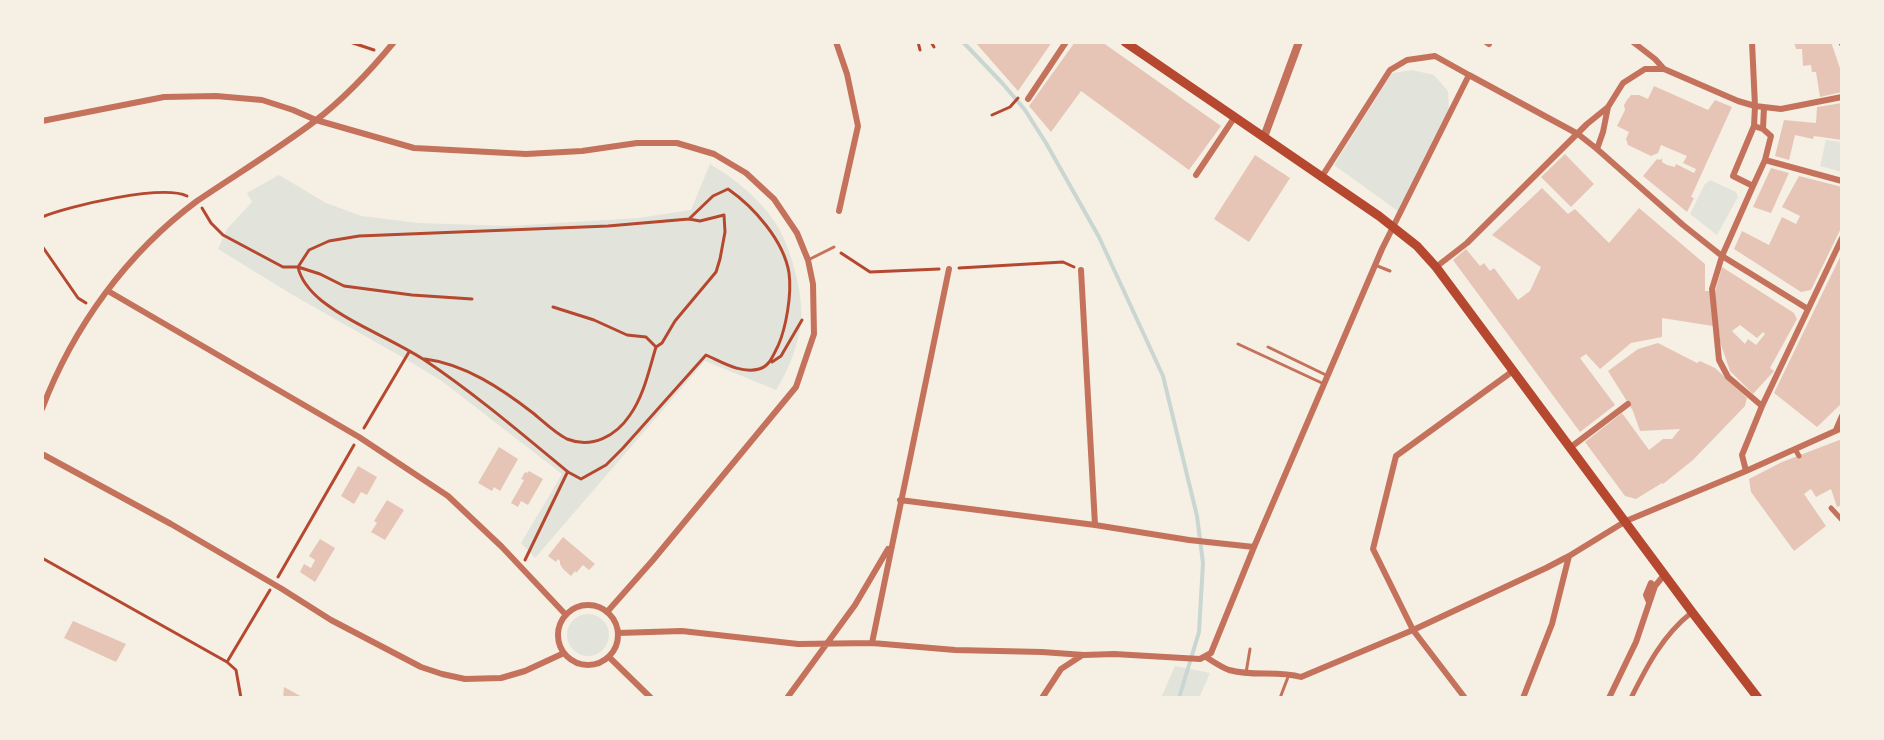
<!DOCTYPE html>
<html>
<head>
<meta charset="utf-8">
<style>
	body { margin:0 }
	#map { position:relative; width:1884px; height:740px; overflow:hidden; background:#f6efe4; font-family:Commissioner,sans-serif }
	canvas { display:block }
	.frame { position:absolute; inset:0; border:44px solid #f6efe4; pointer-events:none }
</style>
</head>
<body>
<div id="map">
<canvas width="1884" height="740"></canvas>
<div class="frame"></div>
</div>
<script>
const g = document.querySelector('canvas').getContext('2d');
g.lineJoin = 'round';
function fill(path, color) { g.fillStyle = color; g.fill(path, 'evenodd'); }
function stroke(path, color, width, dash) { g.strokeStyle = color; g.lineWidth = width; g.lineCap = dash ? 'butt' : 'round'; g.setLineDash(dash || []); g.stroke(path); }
const green = new Path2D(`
	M1412 70 1434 75 1448 91 1449 113 1402 214 1334 165 1392 73Z
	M1826 140 1842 142V172L1820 166Z
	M710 164C735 179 758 197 774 221 790 243 804 294 801 321 799 344 788 371 776 390L705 361 535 558 521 543 562 474 443 382 409 361 291 294 218 249 227 229 252 202 247 193 279 175 326 203 362 216 418 223 508 226 638 218 691 210Z
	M1710 180 1736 192 1738 197 1717 235 1690 214 1705 184Z
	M567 635a21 21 0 1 1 42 0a21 21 0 1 1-42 0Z
	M1175 666 1210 673 1199 698H1161Z`);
const stream = new Path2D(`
	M963 42 1003 84 1025 110 1046 143 1099 237 1163 376 1197 516 1203 563 1199 632 1179 698`);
const building = new Path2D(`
	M975 42H1052L1018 91Z
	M1075 42H1102L1221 126 1189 170 1081 91 1051 132 1029 106Z
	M1794 42H1831L1842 74V92L1820 97 1816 72H1812L1811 65 1803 66 1802 49H1796Z
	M1654 86 1708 110 1715 100 1732 107 1691 197 1694 198 1687 212 1643 176 1657 159 1660 160 1662 158V162L1667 165 1675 167 1676 164 1694 173 1696 169 1683 163 1687 156 1661 145 1658 153 1651 156 1628 145 1626 139 1629 132 1617 126 1625 110 1624 105 1627 100 1631 95H1639L1648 99Z
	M1842 103V140L1814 136 1813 139 1795 135 1789 160 1775 156 1784 120 1816 123 1817 107Z
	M1565 154 1594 184 1571 207 1541 177Z
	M1255 155 1290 178 1249 242 1214 219Z
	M1771 168 1789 173 1771 213 1753 207Z
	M1799 176 1842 187V226L1811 290 1801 292 1734 249 1742 231 1769 245 1782 217 1796 224 1800 216 1782 207Z
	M1542 188 1568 214 1575 209 1609 243 1639 208 1705 264V291H1710L1713 326 1662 318V337L1631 343 1600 369 1586 354 1580 358 1615 405 1580 432 1453 260 1466 249 1480 266 1484 263 1490 271 1494 268 1518 300 1530 291 1541 267 1492 235Z
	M1842 253V403L1817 427 1774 393Z
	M1722 267 1794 313 1797 319 1770 368 1774 371 1753 394 1730 371 1720 342 1715 292ZM1740 325 1757 338 1763 332 1765 334 1756 345 1748 339 1745 344 1732 331Z
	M1658 343 1697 363 1700 361 1715 368 1747 398 1745 406 1693 460 1663 484 1662 483 1636 499 1625 496 1585 442 1622 413 1649 450 1663 439H1672L1680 429 1640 431 1633 411 1608 371 1638 349Z
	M1842 439V505L1837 507 1831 489 1816 497 1811 489 1804 494 1826 526 1794 551 1751 492 1749 479 1782 462Z
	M499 447 518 459 500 491 494 487 492 491 478 483Z
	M358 466 377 477 367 495 361 492 354 504 341 496Z
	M529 471 543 479 528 505 521 501 518 507 511 503 524 480 521 479 525 472 527 473Z
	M387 500 404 510 385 540 371 532 377 523 374 521Z
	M563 537 595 564 589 570 583 565 576 573 575 571 571 576 563 569 560 564V561L558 559 556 562 548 556Z
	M320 539 335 548 315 582 300 572 304 564 311 568 315 560 309 556Z
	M73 621 126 644 116 662 64 638Z
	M284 687 304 698H283Z`);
const path = new Path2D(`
	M350 42 374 50
	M918 42 920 50
	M931 42 934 47
	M992 115 1010 107 1018 98
	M728 189C754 207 784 241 789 273 792 294 786 328 778 346 773 355 770 366 759 369 741 374 722 362 706 355L623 448 606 465 581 479 568 472C521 433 474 393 423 359 390 338 353 325 322 301 311 292 301 281 298 267L309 250 329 241 359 236 608 226 689 219 713 196Z
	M202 208 211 223 223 235 283 267H298L320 274 344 286 412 295 472 299
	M42 217C69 206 162 184 187 196
	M42 246 78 298 86 303
	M841 253 870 272 939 269
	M959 268 1063 262 1074 267
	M553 307 594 320 627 335 646 337 656 347
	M425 359C465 364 502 389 533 413 544 422 555 433 567 439 592 449 616 436 630 415 644 395 649 370 656 347L662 343 675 321 716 272 720 259 725 232 724 215 700 221 689 219
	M772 362 781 356 802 320
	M364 428 409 352
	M42 558 227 662 270 590
	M525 560 567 473
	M278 577 354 445
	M227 662 236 670 241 698`);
const service = new Path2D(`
	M808 260 834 247
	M1375 265 1390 271
	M1238 344 1324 384
	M1268 347 1328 376
	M1246 673 1250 649
	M1280 698 1288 677`);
const pedestrian = new Path2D(`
	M1795 449 1799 456
	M1831 508 1842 520
	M1631 698C1647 666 1663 635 1691 613`);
const minor = new Path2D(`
	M836 42 847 74 858 126 839 211
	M1486 42 1489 44
	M1633 42 1655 59 1664 69
	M1752 42 1755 106 1754 126 1733 176 1753 186 1722 256 1712 289 1719 360 1728 377 1762 406
	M1841 42 1842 44
	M1469 75 1578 134 1597 149 1683 225 1722 256 1808 309
	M1028 99 1066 42
	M42 121 164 97 216 96 262 100 293 110 316 120 414 148 526 154 582 151 637 143H677L714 154 746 173 774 199 797 233 808 260 813 284 814 334 796 387 653 560 607 612
	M1763 129 1764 107
	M1597 149 1603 132 1608 107
	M1765 160 1842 181
	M1196 175 1234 118
	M1753 186 1765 160 1771 136 1763 129 1754 126
	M1436 267 1467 243 1587 124 1608 107 1623 83 1645 69H1664L1738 101 1755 106 1781 109 1842 97
	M1081 270 1095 525
	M108 291 359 437 448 496 502 547 566 615
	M42 409C73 327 127 253 197 201 237 174 278 149 315 121 345 98 371 70 394 42
	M1836 430 1842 416
	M1571 447 1628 404
	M42 454 171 524 282 589 331 620 421 667 442 674 465 679 501 678 525 671 564 653
	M1746 471 1742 455 1762 406 1842 238
	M900 500 1095 525 1189 540 1254 547
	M1649 602 1646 595 1651 583
	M558 635a30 30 0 1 1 60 0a30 30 0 1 1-60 0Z
	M618 633 682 631 798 644 872 643 955 650 1042 652 1084 655 1114 654 1200 659 1211 653 1254 547 1382 249 1469 75 1435 56 1407 60 1390 70 1321 178
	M872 643 949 269
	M609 657 651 698
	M1206 657C1214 662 1221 667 1229 670 1253 677 1278 670 1301 677L1413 630 1546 568 1569 556 1626 521 1746 471 1842 428
	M787 698 855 605 888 549
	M1042 698 1061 669 1081 656
	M1465 698 1413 630 1373 549 1396 456 1513 371
	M1523 698 1552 624 1569 556
	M1609 698 1636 642 1655 586 1665 574`);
const tertiary = new Path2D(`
	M1264 137 1299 42`);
const secondary = new Path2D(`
	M1125 42 1379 216 1417 246 1436 267 1692 612 1758 698`);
fill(green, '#e2e4dc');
stroke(stream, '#c9d6d2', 4);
fill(building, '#e6c5b7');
stroke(path, '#b5482f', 3);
stroke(service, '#c5725c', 3);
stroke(pedestrian, '#c5725c', 5);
stroke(minor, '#c5725c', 6);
stroke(tertiary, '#c5725c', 8);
stroke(secondary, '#b5482f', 9);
</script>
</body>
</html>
